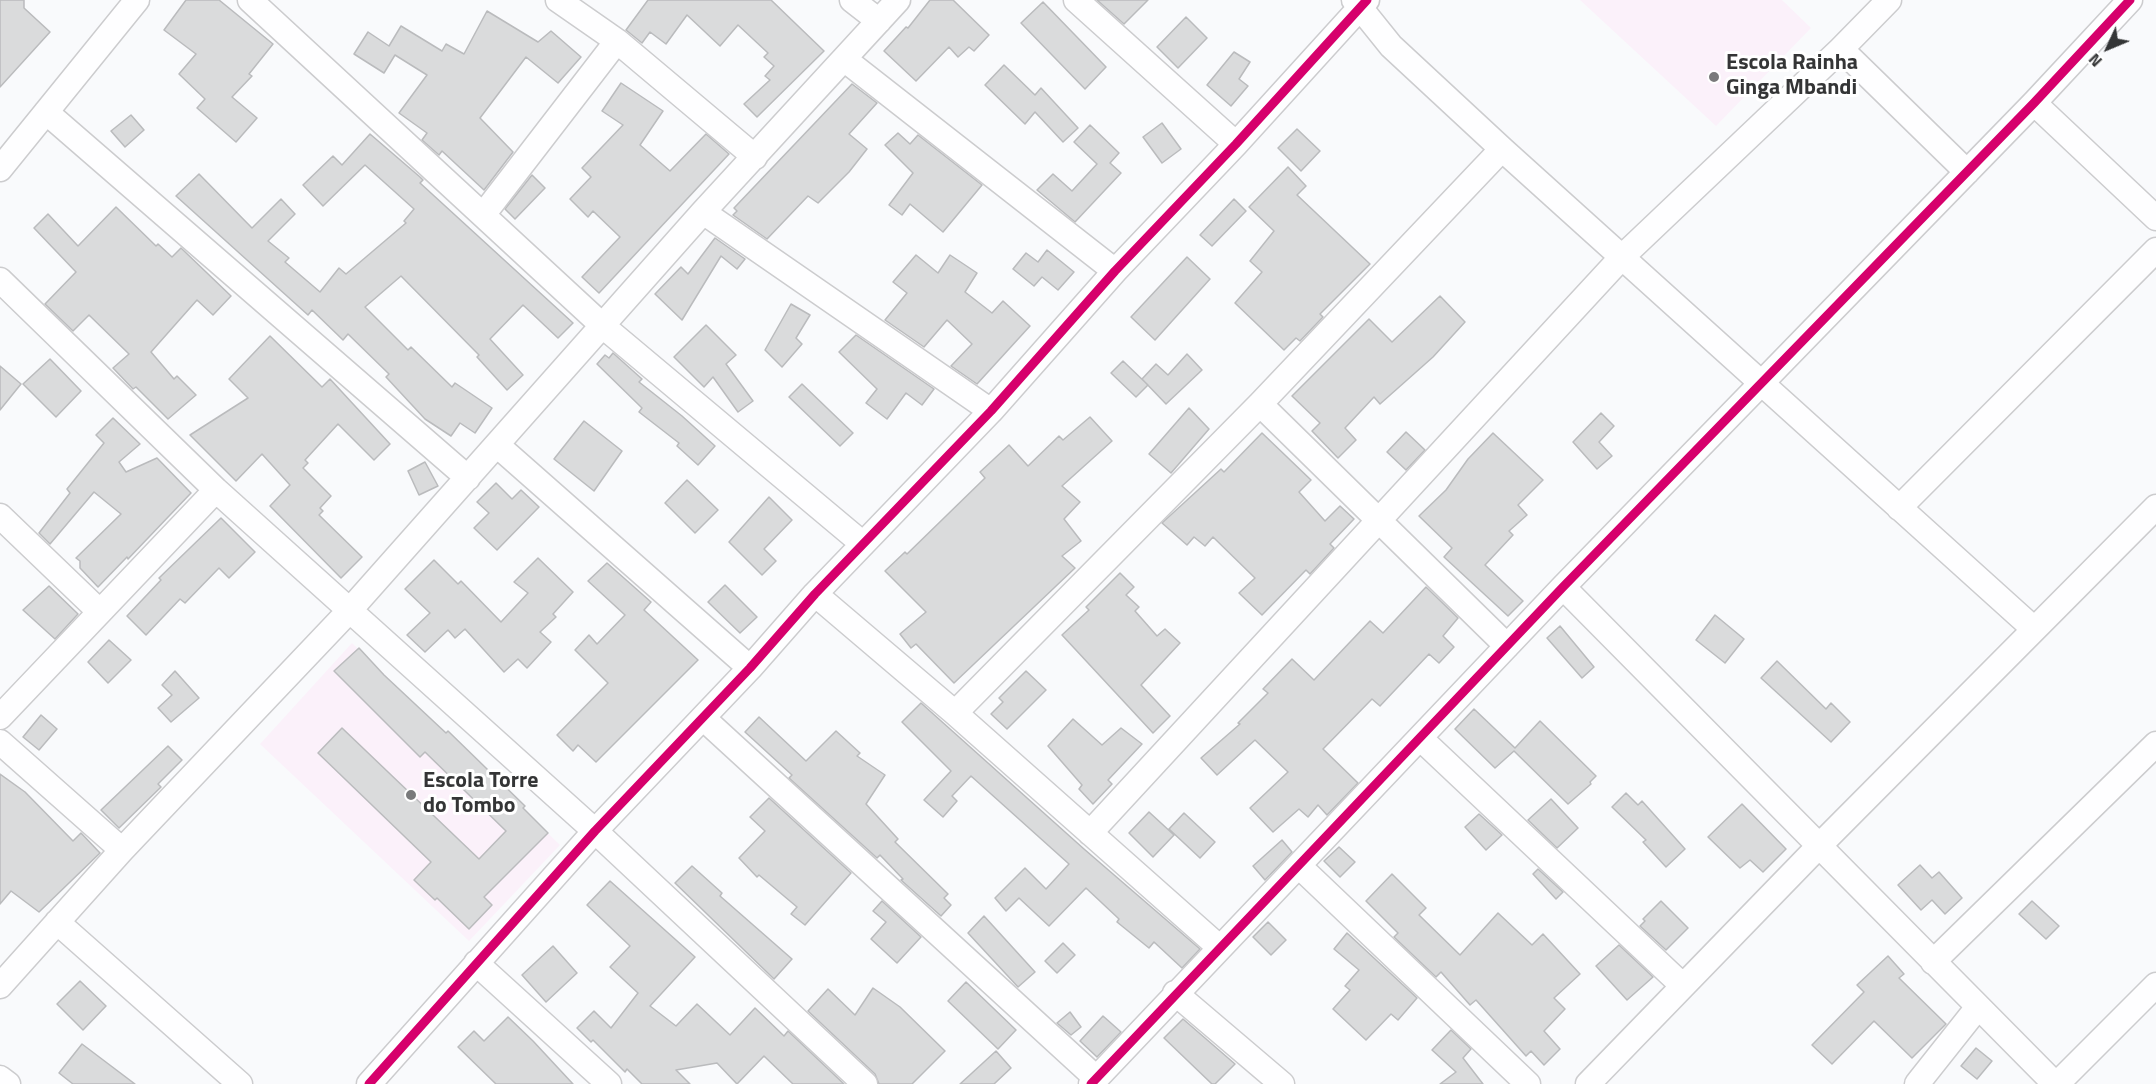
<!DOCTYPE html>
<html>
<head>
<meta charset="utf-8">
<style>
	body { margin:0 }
	#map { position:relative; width:2156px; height:1084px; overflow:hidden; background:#f9fafc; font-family:"Titillium Web",sans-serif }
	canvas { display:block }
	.north { position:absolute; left:2078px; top:18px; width:60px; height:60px; -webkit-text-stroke:4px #fff; paint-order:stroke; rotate:226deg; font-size:16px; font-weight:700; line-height:24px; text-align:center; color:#343536 }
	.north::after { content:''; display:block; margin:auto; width:21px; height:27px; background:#343536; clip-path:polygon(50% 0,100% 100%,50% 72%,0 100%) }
</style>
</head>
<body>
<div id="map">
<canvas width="2156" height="1084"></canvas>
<div class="north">N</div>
</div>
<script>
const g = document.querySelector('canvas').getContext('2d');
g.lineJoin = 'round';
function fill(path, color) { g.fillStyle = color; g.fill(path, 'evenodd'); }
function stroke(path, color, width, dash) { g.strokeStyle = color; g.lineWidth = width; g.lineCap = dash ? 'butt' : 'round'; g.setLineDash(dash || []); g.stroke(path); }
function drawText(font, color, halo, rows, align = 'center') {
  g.font = font + ' "Titillium Web",sans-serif'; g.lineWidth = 6; g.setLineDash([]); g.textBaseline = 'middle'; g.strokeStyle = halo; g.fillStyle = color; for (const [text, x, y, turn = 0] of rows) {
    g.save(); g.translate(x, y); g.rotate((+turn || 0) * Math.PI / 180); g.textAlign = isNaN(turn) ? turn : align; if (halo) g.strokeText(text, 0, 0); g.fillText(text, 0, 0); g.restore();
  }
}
const education = new Path2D(`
	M1580 0H1782L1811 28 1716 126Z
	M352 643 560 845 469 941 260 744Z`);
const building = new Path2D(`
	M0 0H24V8L50 32 0 87Z
	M186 0H219L273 44 249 74 252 76 232 97 257 118 236 142 197 108 205 99 179 74 196 54 164 30Z
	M648 0H771L824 51 757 117 744 104 770 80 765 76 774 66 764 57 768 53 738 25 720 46 687 15 666 44 650 32 642 43 626 30Z
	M930 0H953L989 35 974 51 969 47 958 57 949 47 916 81 884 51 906 27 908 28Z
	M1097 0H1148L1124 24Z
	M1043 2 1106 67 1085 89 1021 23Z
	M487 11 538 42 551 31 581 57 558 83 526 57 480 118 513 152 484 190 442 151 439 155 422 140 427 133 399 113 427 75 395 55 384 73 354 54 368 32 389 46 401 26 442 51 446 44 464 54Z
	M1186 17 1207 38 1178 68 1157 47Z
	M1234 52 1250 62 1239 79 1248 86 1231 106 1207 85Z
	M1004 65 1035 95 1041 88 1078 128 1063 142 1035 112 1025 124 985 85Z
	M621 83 663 111 640 145 670 171 706 134 729 154 599 293 582 277 620 237 593 211 588 217 570 199 591 177 582 168 623 125 602 111Z
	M852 84 877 103 849 134 867 149 849 172 818 203 808 196 767 239 733 215 737 211 734 208Z
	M131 115 144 130 125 147 111 131Z
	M1162 123 1181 149 1162 163 1143 137Z
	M1090 125 1119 153 1110 163 1121 173 1075 222 1037 190 1053 174 1072 191 1097 164 1074 142Z
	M1297 129 1320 151 1301 171 1278 148Z
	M898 133 910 144 918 135 982 185 943 232 910 204 902 215 889 205 913 173 885 145Z
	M370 134 420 177 423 180 420 183 573 323 558 338 523 305 490 339 523 375 507 390 477 357 479 355 401 276 365 307 408 350 411 347 452 387 455 383 492 408 475 433 460 423 451 436 425 419 386 377 389 374 348 334 343 340 312 310 308 315 176 196 199 174 252 228 281 199 295 214 268 241 289 258 285 262 320 292 339 268 346 274 406 223 404 221 414 209 365 165 323 206 303 185 333 156 342 165Z
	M1288 167 1306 186 1297 195 1370 264 1320 314 1323 317 1300 341 1296 338 1284 350 1235 303 1262 272 1250 261 1274 231 1249 207Z
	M532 175 545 188 515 219 505 209Z
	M1234 199 1246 211 1212 246 1200 235Z
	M116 207 156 246 158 244 172 257 181 248 231 296 213 315 197 300 151 352 174 379 177 376 196 395 168 419 136 387 133 389 113 368 129 354 89 315 73 331 45 304 76 272 34 228 48 214 78 246Z
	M715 238 745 259 737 269 721 256 682 320 655 294 681 267 688 274Z
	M1047 250 1074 272 1058 290 1042 277 1034 286 1013 269 1026 253 1038 262Z
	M916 255 938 273 950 255 977 273 965 292 992 313 1003 301 1030 326 977 384 951 366 972 344 947 320 924 347 885 320 907 293 893 282Z
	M1187 257 1210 279 1155 340 1131 317Z
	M1440 296 1465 322 1433 357 1380 404 1374 397 1345 428 1356 440 1338 458 1312 431 1320 423 1292 396 1369 319 1392 342Z
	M791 304 810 315 796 338 802 344 782 367 765 350Z
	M706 325 736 355 726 364 753 401 738 412 713 377 704 387 674 357Z
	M856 335 934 389 922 405 906 393 887 419 866 403 877 389 839 352Z
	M270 336 322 387 330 379 390 444 374 460 338 424 305 460 308 463 303 468 331 496 320 508 323 511 319 515 362 557 341 578 270 506 290 485 262 454 236 481 190 435 248 398 229 379Z
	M613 353 642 379 639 382 682 416 715 446 698 465 677 446 679 443 639 412 642 408 597 364 605 355 609 358Z
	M1187 354 1202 370 1166 404 1142 379 1156 364 1168 375Z
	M50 359 81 391 56 417 23 384Z
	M1123 361 1148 385 1136 397 1111 373Z
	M0 366 21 384 0 410Z
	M802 384 853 433 840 446 789 397Z
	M1189 408 1209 429 1171 473 1149 454Z
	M1601 413 1614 426 1599 442 1612 456 1597 469 1573 442Z
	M1090 417 1112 441 1062 486 1080 502 1064 519 1081 541 1062 556 1075 568 954 683 916 644 911 648 900 634 926 612 885 571 905 552 907 554 985 478 980 472 1009 445 1028 466 1059 436 1063 440Z
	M113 418 140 444 119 462 126 472 157 458 191 493 128 559 127 557 98 587 80 568V561L76 558 121 514 94 492 50 544 39 533 70 493 67 489 104 443 96 435Z
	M584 421 622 451 594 491 554 459Z
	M1406 432 1425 450 1406 470 1387 452Z
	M1262 433 1311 480 1299 492 1325 521 1340 506 1354 519 1330 544 1334 548 1310 574 1306 570 1262 615 1239 593 1255 578 1213 537 1205 546 1194 537 1187 545 1162 523 1221 469 1224 472Z
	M1493 433 1543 480 1518 505 1527 515 1509 531 1513 535 1485 565 1523 601 1508 616 1444 557 1452 548 1419 516 1446 490 1468 459Z
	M425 462 438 486 419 495 408 471Z
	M687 480 718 510 695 533 665 503Z
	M496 483 512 499 521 490 539 507 497 550 474 528 489 513 477 502Z
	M769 497 792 520 764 549 776 561 762 575 729 542Z
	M221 518 255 552 229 578 219 568 185 603 180 599 146 635 127 616 161 580 159 578Z
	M538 558 573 592 553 614 556 617 540 632 551 642 527 668 518 659 504 672 465 629 455 638 448 630 425 652 407 635 430 613 405 589 434 560 458 584 461 581 501 622 528 593 514 582Z
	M607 563 651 602 644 610 698 660 596 762 578 745 573 751 557 735 608 683 575 650 589 635 597 644 625 615 588 581Z
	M1120 573 1134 587 1126 595 1139 607 1135 611 1157 636 1165 629 1180 643 1141 685 1170 716 1153 733 1062 635 1089 610 1086 607Z
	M725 585 757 617 740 633 708 602Z
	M49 586 78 614 55 639 23 610Z
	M1426 587 1458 618 1443 636 1454 647 1439 663 1429 654 1380 706 1372 699 1323 749 1358 783 1327 815 1318 805 1308 817 1299 809 1273 832 1250 808 1288 772 1255 740 1217 775 1201 758 1240 724 1238 723 1268 693 1263 689 1292 659 1314 680 1370 621 1383 633Z
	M1715 615 1744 639 1725 663 1696 640Z
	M1560 626 1594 667 1582 678 1547 638Z
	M109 640 131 660 108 683 88 662Z
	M359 648 384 675 446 733 448 731 525 806 523 808 548 833 484 897 492 905 469 929 437 898 435 900 414 880 431 862 318 753 342 728 479 859 506 831 425 752 420 757 334 671Z
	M1777 661 1826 709 1831 703 1850 722 1831 742 1761 678Z
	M175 671 199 698 171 722 158 708 172 695 162 685Z
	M1026 671 1046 690 1007 729 991 714 1003 702 999 698Z
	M921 703 1084 849 1200 949 1182 968 1154 942 1149 948 1117 922 1119 919 1086 888 1049 926 1019 898 1006 911 995 898 1025 868 1046 889 1069 864 971 776 952 796 957 801 943 817 924 800 951 771 902 722Z
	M1474 709 1515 748 1540 721 1596 776 1590 782 1591 784 1568 804 1514 751 1495 768 1455 729Z
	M41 715 57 729 39 750 23 737Z
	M759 717 806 761 836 731 860 753 857 756 885 775 866 804 898 839 895 842 948 894 944 898 951 905 941 916 901 880 903 879 880 855 877 858 789 778 792 775 745 732Z
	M1073 719 1102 745 1121 728 1142 744 1108 780 1112 784 1093 804 1079 789 1082 785 1048 746Z
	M168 746 182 760 158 784 161 787 119 828 101 810Z
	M0 774 25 792 73 841 81 833 100 853 39 912 11 891 0 904Z
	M1626 793 1638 805 1642 801 1685 849 1666 867 1643 842 1646 840 1612 807Z
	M769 798 851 873 805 925 791 914 797 907 759 875 757 877 739 858 765 831 750 817Z
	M1551 799 1578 828 1557 848 1528 820Z
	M1742 804 1786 849 1763 872 1750 860 1740 868 1708 837Z
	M1149 812 1174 835 1153 857 1129 833Z
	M1184 813 1215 842 1200 858 1169 829Z
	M1479 814 1502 835 1486 850 1465 827Z
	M1282 840 1292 852 1265 880 1253 866Z
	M1339 847 1355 862 1340 877 1324 861Z
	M1920 865 1932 878 1939 872 1962 898 1945 914 1932 900 1921 910 1898 885Z
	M692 866 722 893 720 896 792 959 774 979 675 883Z
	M1538 869 1563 892 1556 899 1533 874Z
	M1392 874 1426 908 1419 915 1460 955 1498 913 1532 945 1543 934 1580 974 1554 998 1565 1009 1544 1031 1560 1049 1544 1065 1531 1051 1526 1056 1476 1000 1470 1005 1441 972 1436 977 1394 937 1398 933 1366 901Z
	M610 881 695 957 650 1006 676 1026 697 1004 730 1035 755 1008 784 1036 788 1031 844 1084H793L764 1056 737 1084 717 1063 676 1070 690 1084H642L627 1069 625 1072 593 1040 591 1042 577 1028 594 1011 611 1028 638 993 610 967 630 946 587 905Z
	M882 901 921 937 897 963 871 939 886 922 873 911Z
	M1661 901 1688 928 1666 950 1640 926 1645 921 1643 919Z
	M2032 901 2059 926 2046 939 2019 914Z
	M984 916 1035 972 1018 987 968 933Z
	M1268 922 1286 940 1271 955 1253 937Z
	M1347 933 1417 998 1398 1020 1391 1014 1366 1040 1333 1009 1350 990 1345 986 1359 970 1334 949Z
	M1063 943 1075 955 1057 973 1045 961Z
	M1619 945 1653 977 1627 1000 1596 966Z
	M553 946 577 973 546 1002 522 975Z
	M1888 956 1904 974 1899 978 1946 1024 1912 1058 1874 1021 1832 1064 1812 1045 1864 992 1857 985Z
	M80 981 106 1006 83 1030 57 1004Z
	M966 982 1016 1030 998 1049 948 1001Z
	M873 988 900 1007 945 1051 912 1084H879L875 1074 808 1011 828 989 855 1015Z
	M1070 1012 1081 1027 1071 1035 1057 1023Z
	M1103 1016 1121 1032 1097 1057 1080 1041Z
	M508 1017 533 1041 573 1084H496L458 1047 474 1031 484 1041Z
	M1183 1019 1235 1064 1215 1084H1212L1164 1038Z
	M1451 1030 1471 1049 1463 1058 1483 1084H1440L1456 1072 1432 1050Z
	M82 1044 135 1084H73L59 1073Z
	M1976 1048 1992 1061 1977 1079 1961 1066Z
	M996 1051 1011 1068 994 1084H960Z`);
const minor = new Path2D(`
	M250 0 604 327 863 544
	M558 0 617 41 755 157
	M852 0 879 21
	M1076 0 1236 144
	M1354 0 1391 46 1502 149 2034 629
	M1841 49 1967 172
	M844 59 1115 271
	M2034 103 2156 218
	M46 112 468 478
	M0 169 137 0
	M703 212 991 411
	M483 215 617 41
	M0 280 216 490 595 831 865 1084
	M1260 404 1507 646
	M497 445 750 668
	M1899 508 2156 250
	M0 516 99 611
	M1563 587 2055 1084
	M815 594 955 713 1219 947
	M955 713 1260 404 1502 149
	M0 717 216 490
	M703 718 1096 1078
	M1420 738 1683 986
	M0 742 122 850
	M1090 833 1622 257 1841 49 1889 0
	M1299 866 1528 1084
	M57 922 240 1084
	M1933 962 2156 744
	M476 963 609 1084
	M0 986 122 850 349 611 703 212 898 0
	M1175 993 1282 1084
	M0 1078 8 1084
	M369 1084 595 831 750 668 815 594 991 411 1115 271 1236 144 1367 0
	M1091 1084 1563 587 2034 103 2130 0
	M1588 1084 1818 847 2156 507
	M1917 1084 1978 1007
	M2057 1084 2156 985`);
const cycleway = new Path2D(`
	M369 1084 595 831 750 668 815 594 991 411 1115 271 1236 144 1367 0
	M1091 1084 1563 587 2034 103 2130 0`);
const markers = [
	[1714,77,6,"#797a7b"],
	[411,795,6,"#797a7b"]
];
const poiNames = [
	["Escola Rainha",1726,64],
	["Ginga Mbandi",1726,89],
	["Escola Torre",423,782],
	["do Tombo",423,807]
];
fill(education, '#fbf1fa');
fill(building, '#dadbdc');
stroke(building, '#babbbd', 1.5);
stroke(minor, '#ccccce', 27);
stroke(minor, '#fefeff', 24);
stroke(cycleway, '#d6006c', 9);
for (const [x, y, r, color] of markers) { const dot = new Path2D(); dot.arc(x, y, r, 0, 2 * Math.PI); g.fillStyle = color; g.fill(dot); stroke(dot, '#fff', 2); }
drawText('bold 22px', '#343536', '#fff', poiNames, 'left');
</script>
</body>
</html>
